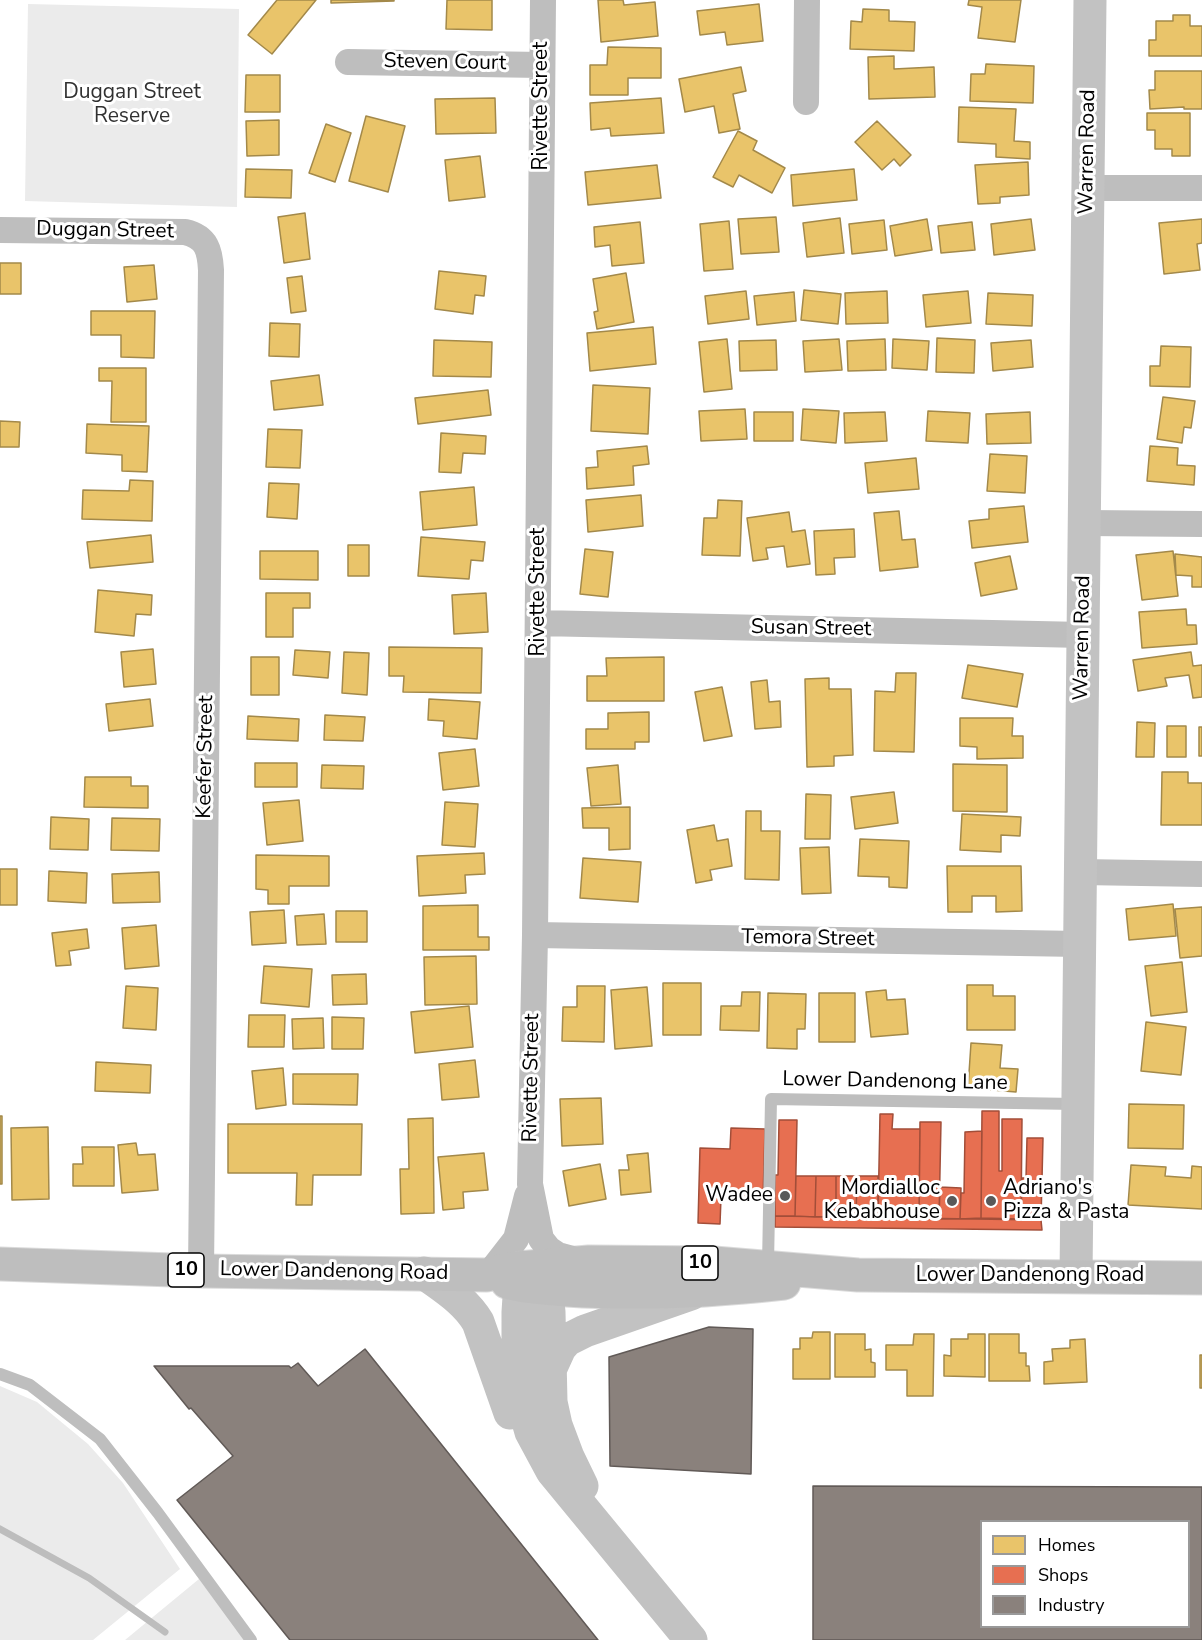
<!DOCTYPE html>
<html>
<head>
<meta charset="utf-8">
<style>
	body { margin:0 }
	#map { position:relative; width:1202px; height:1640px; overflow:hidden; background:#fff; font-family:"Nunito Sans",sans-serif }
	canvas { display:block }
	.legend { position:absolute; left:980px; top:1520px; width:210px; height:108px; box-sizing:border-box; background:#fff; border:2px solid #999; margin:0; padding:8px 10px; list-style:none; font-size:18px; color:#000 }
	.legend li { display:flex; align-items:center; gap:12px; height:30px }
	.legend b { width:30px; border:2px solid #999 }
</style>
</head>
<body>
<div id="map">
<canvas width="1202" height="1640"></canvas>
<ul class="legend">
<li><b style="height:16px;background:#e9c46a"></b>Homes</li>
<li><b style="height:16px;background:#e76f51"></b>Shops</li>
<li><b style="height:16px;background:#8a817c"></b>Industry</li>
</ul>
</div>
<script>
const g = document.querySelector('canvas').getContext('2d');
g.lineJoin = 'round';
function fill(path, color) { g.fillStyle = color; g.fill(path, 'evenodd'); }
function stroke(path, color, width, dash) { g.strokeStyle = color; g.lineWidth = width; g.lineCap = dash ? 'butt' : 'round'; g.setLineDash(dash || []); g.stroke(path); }
function drawText(font, color, halo, rows, align = 'center') {
  g.font = font + ' "Nunito Sans",sans-serif'; g.lineWidth = 6; g.setLineDash([]); g.textBaseline = 'middle'; g.strokeStyle = halo; g.fillStyle = color; for (const [text, x, y, turn = 0] of rows) {
    g.save(); g.translate(x, y); g.rotate((+turn || 0) * Math.PI / 180); g.textAlign = isNaN(turn) ? turn : align; if (halo) g.strokeText(text, 0, 0); g.fillText(text, 0, 0); g.restore();
  }
}
const green = new Path2D(`
	M28 4 239 9 237 207 25 201Z
	M0 1386 37 1402 88 1444 123 1483 180 1569 93 1640H0Z
	M199 1579 245 1640H125Z`);
const homes = new Path2D(`
	M277 0H316L272 54 248 35Z
	M331 0H394V1L331 3Z
	M447 0H492V30L446 29Z
	M598 0H623L624 5 655 2 658 36 601 42Z
	M969 0H1021L1015 42 978 38 982 7 968 5Z
	M759 4 763 41 727 45 725 32 700 35 697 11Z
	M863 9 889 10V21L915 22 914 51 850 49 851 21 862 22Z
	M1173 15H1190V26H1202V56H1149V40H1156V21H1173Z
	M608 47 661 48V78H628V95H590V65H607Z
	M894 56V69L934 67 935 97 869 99 868 57Z
	M986 64 1034 66 1033 103 970 101 971 74H985Z
	M741 67 746 91 733 94 740 129 719 133 714 106 685 112 679 79Z
	M1155 71H1202V109H1184V107L1150 109 1149 90H1155Z
	M246 75H280V112H245Z
	M495 98 496 133 436 134 435 99Z
	M661 98 664 133 611 136 610 128 591 130 590 103Z
	M959 107 1016 109 1014 141 1030 142V159L996 157V144L958 142Z
	M1147 113H1190V156H1172V149H1155V130H1147Z
	M366 116 405 126 388 192 349 181Z
	M279 120V155L247 156 246 121Z
	M877 121 911 155 900 166 894 159 882 170 855 142Z
	M326 124 351 133 335 182 309 173Z
	M738 131 757 141 753 150 785 168 772 193 739 175 733 187 713 177Z
	M480 156 485 197 449 201 445 160Z
	M1028 162 1029 195 1000 197V203L978 204 975 165Z
	M657 165 661 198 588 205 585 172Z
	M246 169 292 170 291 198 245 197Z
	M854 169 857 200 793 206 791 175Z
	M305 213 310 259 284 263 278 217Z
	M776 217 779 252 741 254 738 219Z
	M840 218 844 253 807 257 803 223Z
	M927 219 932 250 895 256 890 226Z
	M1031 219 1035 250 994 255 991 224Z
	M1202 219V243L1197 244 1200 270 1164 274 1159 223Z
	M884 220 887 250 852 254 849 224Z
	M729 221 733 269 704 271 700 224Z
	M640 222 644 263 612 266 610 245 595 247 594 227Z
	M972 222 975 250 941 253 938 226Z
	M0 263H21V294H0Z
	M154 265 157 299 127 302 124 267Z
	M439 271 486 276 484 296 475 295 473 314 435 309Z
	M626 273 634 322 597 329 594 312 598 311 593 279Z
	M302 276 306 311 291 313 287 278Z
	M804 290 841 294 838 324 801 320Z
	M746 291 749 319 708 324 705 296Z
	M887 291 888 323 846 324 845 293Z
	M968 291 971 323 926 327 923 295Z
	M794 292 796 321 757 325 754 296Z
	M988 293 1033 295 1032 326 986 324Z
	M91 311H155L154 358 121 357V335H91Z
	M270 323 300 324 299 357 269 356Z
	M653 327 656 364 590 371 587 333Z
	M937 338 975 340 974 373 936 372Z
	M727 339 732 389 704 392 699 342Z
	M839 339 842 370 805 372 803 341Z
	M885 339 886 370 848 371 847 341Z
	M893 339 929 341 927 370 892 368Z
	M434 340 492 342 491 377 433 376Z
	M776 340 777 370 740 371 739 341Z
	M1031 340 1033 367 993 371 991 343Z
	M1161 346 1191 347 1190 387 1150 386V366H1160Z
	M99 368H146V422H111L112 381H99Z
	M319 375 323 405 274 410 271 381Z
	M593 385 650 388 648 434 591 431Z
	M488 390 491 415 418 424 415 398Z
	M1163 397 1195 401 1191 428 1184 427 1182 443 1157 439Z
	M745 409 747 439 701 441 699 411Z
	M803 409 839 411 836 443 801 440Z
	M928 411 970 413 968 443 926 441Z
	M754 412H793V441H754Z
	M885 412 887 441 845 443 844 413Z
	M1030 412 1031 443 987 444 986 414Z
	M0 421 20 422 19 447H0Z
	M87 424 149 426 147 472 122 471V455L86 453Z
	M268 429 302 430 300 468 266 467Z
	M441 433 486 436 485 454 463 453 461 473 439 472Z
	M647 446 649 464 633 466 634 485 587 489 586 468 598 467 597 451Z
	M1150 446 1178 448 1177 465 1195 466 1194 485 1147 481Z
	M990 454 1027 456 1025 493 987 491Z
	M916 458 919 489 868 493 865 463Z
	M130 480 153 481 152 521 82 519 83 490 129 491Z
	M269 483 299 484 297 519 267 517Z
	M474 487 477 525 423 530 420 492Z
	M641 495 643 526 588 532 586 500Z
	M718 500 742 501 740 556 702 555 704 518H717Z
	M1024 506 1028 542 972 548 969 521 989 519V509Z
	M899 511 902 540 915 539 918 567 880 571 874 513Z
	M789 512 792 532 805 530 810 564 787 567 784 546 766 548 768 559 753 561 747 518Z
	M854 529 855 557 834 558 835 574 816 575 814 531Z
	M151 535 153 562 90 568 87 542Z
	M421 537 485 542 483 561 471 560 469 579 418 576Z
	M348 545H369V576H348Z
	M585 549 613 552 608 597 580 594Z
	M260 551H318V580L260 579Z
	M1173 551 1178 596 1142 600 1136 555Z
	M1175 554 1202 557V587H1192V576L1176 575Z
	M1010 556 1017 589 981 596 975 563Z
	M98 590 152 595 151 615 136 614 134 636 95 632Z
	M266 593H310V608H293V637H266Z
	M486 593 488 632 454 634 452 595Z
	M1186 609 1187 625H1196L1197 644 1142 648 1139 612Z
	M389 647 482 648 481 693 403 692 404 676H389Z
	M153 649 156 684 124 687 121 652Z
	M295 650 330 652 328 678 293 675Z
	M344 652 369 653 367 695 342 693Z
	M1191 652 1193 666 1202 665V697L1193 698 1189 675 1165 678 1167 686 1138 691 1133 660Z
	M251 657H279V695H251Z
	M664 657V701H587V676H607L606 658Z
	M968 665 1023 674 1017 707 962 698Z
	M896 673H916L914 752 874 751 875 691 895 692Z
	M829 678V689H851L853 755 834 756V766L807 767 805 679Z
	M767 680 769 702 780 701 781 727 755 729 751 682Z
	M722 687 732 736 704 741 695 692Z
	M150 699 153 726 109 731 106 704Z
	M429 699 480 702 477 739 443 736 444 721 428 720Z
	M649 712V742H635V749H586V729H608V713Z
	M325 715 365 717 363 741 324 740Z
	M248 716 299 719 298 741 247 739Z
	M960 718H1013L1012 736H1023V758L977 759V747L960 746Z
	M1137 722 1155 723 1154 757H1136Z
	M1167 726H1186V757H1167Z
	M1199 727H1202V756H1199Z
	M475 749 479 786 443 790 439 753Z
	M255 763H297V787H255Z
	M953 764 1007 765V812L953 811Z
	M322 765 364 766 363 789 321 788Z
	M618 765 621 804 591 806 587 768Z
	M1162 772H1188V783H1202V825H1161Z
	M85 777H131V786H148V808L84 807Z
	M894 792 898 823 855 829 851 797Z
	M806 794 831 795 830 839H805Z
	M299 800 303 841 267 845 263 803Z
	M445 802 478 804 475 847 442 845Z
	M630 807V849L609 850V828H583L582 808Z
	M746 811H761V831H780L779 880 745 879Z
	M962 814 1021 817 1020 836 1001 835V852L960 850Z
	M51 817 89 819 88 850 50 849Z
	M112 818 160 819 159 851 111 850Z
	M714 825 717 841 728 839 732 866 710 870 712 880 696 883 687 830Z
	M860 839 909 841 907 888 889 887V877L858 876Z
	M829 847 831 893 802 894 800 848Z
	M484 853 485 874 465 875 466 893 419 896 417 856Z
	M256 855 329 856V886H289V904H268V890L256 889Z
	M583 858 641 862 638 902 580 898Z
	M947 866H1021L1022 911 996 912V896H972V912H948Z
	M0 869H17V905H0Z
	M49 871 87 873 86 903 48 901Z
	M159 872 160 902 113 903 112 874Z
	M1173 904 1176 936 1129 940 1126 909Z
	M478 905V937H489V950H423V906Z
	M1202 907V956L1180 958 1175 909Z
	M284 910 286 943 252 945 250 912Z
	M336 911H367V942H336Z
	M324 914 326 944 297 945 295 916Z
	M156 925 159 966 125 969 122 928Z
	M87 929 89 948 69 951 71 965 56 966 52 933Z
	M476 956 477 1004 425 1005 424 957Z
	M1182 962 1187 1012 1151 1016 1145 966Z
	M264 966 312 969 309 1007 261 1003Z
	M366 974 367 1004 333 1005 332 975Z
	M663 983H701V1035H663Z
	M967 985H993V996H1015V1030H967Z
	M126 986 158 988 156 1030 123 1028Z
	M577 986H605L604 1042 562 1041 563 1007H577Z
	M647 987 652 1046 615 1049 611 990Z
	M886 990 887 1000 905 999 908 1034 871 1037 866 992Z
	M742 992H760L759 1031 720 1030 721 1006H741Z
	M768 993 806 994 805 1029H797V1049L767 1048Z
	M819 993H855V1042H819Z
	M469 1006 473 1047 415 1053 411 1012Z
	M249 1015H285L284 1047H248Z
	M332 1017 364 1018 363 1049H332Z
	M323 1018 324 1048 293 1049 292 1019Z
	M1146 1022 1186 1027 1181 1075 1141 1071Z
	M971 1043 1002 1045 1000 1068 1018 1069 1016 1092 968 1088Z
	M475 1060 479 1097 442 1100 439 1064Z
	M96 1062 151 1065 150 1093 95 1091Z
	M283 1068 286 1105 256 1109 252 1071Z
	M293 1074H358L357 1105 293 1104Z
	M601 1098 603 1144 562 1146 560 1099Z
	M1129 1104 1184 1105 1183 1149 1128 1148Z
	M0 1116H2V1184H0Z
	M433 1118 434 1213 401 1214 400 1169H409L408 1119Z
	M228 1124H362L361 1175H313L312 1205H296L297 1173H228Z
	M48 1127 49 1199 12 1200 11 1128Z
	M136 1143 138 1155 155 1154 158 1190 122 1193 118 1145Z
	M82 1147H114V1186H73V1164H83Z
	M484 1153 488 1190 463 1192 464 1208 443 1210 438 1157Z
	M648 1153 651 1192 621 1195 619 1170H629L627 1155Z
	M600 1164 606 1199 569 1206 563 1171Z
	M1131 1165 1166 1167 1165 1176 1191 1178 1192 1166 1202 1167V1209L1128 1205Z
	M813 1332H830V1379H793V1349H800V1338H812Z
	M835 1334H865V1350L871 1349V1362L875 1363V1377H835Z
	M914 1334H934L933 1396H907V1370H886V1345H913Z
	M968 1334H985V1377L944 1376V1355L951 1356V1339H968Z
	M989 1334H1019V1353H1026V1366H1029L1030 1381H989Z
	M1085 1339 1087 1382 1044 1384V1362L1053 1361 1052 1349 1070 1348V1340Z
	M1200 1355H1202V1388H1200Z`);
const shops = new Path2D(`
	M982 1111H999V1171H1002V1119H1022L1021 1219 981 1218Z
	M880 1114H893L892 1129H920L919 1218 878 1217Z
	M779 1120H797L795 1216H775V1175H778Z
	M920 1122H941L939 1219 919 1218Z
	M731 1128 765 1129 763 1199 721 1198 720 1224 698 1223 700 1148 730 1149Z
	M982 1131 981 1218 960 1219 961 1193H964L965 1132Z
	M1027 1138H1043L1041 1220 1021 1219 1022 1178H1026Z
	M796 1176H816L815 1217 795 1216Z
	M816 1176H836V1217H815Z
	M836 1176H857L856 1217H836Z
	M857 1176H878V1217H856Z
	M940 1187 961 1188 960 1219H939Z
	M775 1216 1041 1220 1042 1230 775 1227Z`);
const industry = new Path2D(`
	M709 1327 753 1329 751 1474 610 1466 609 1357Z
	M365 1349 598 1640H290L177 1500 233 1456 191 1408 189 1409 154 1366H289L291 1368 298 1363 318 1386Z
	M813 1486 1202 1487V1640H813ZM982 1522H1188V1626H982Z`);
const stream = new Path2D(`
	M0 1529 89 1578 165 1632`);
const lane = new Path2D(`
	M768 1265 771 1099 1076 1104
	M0 1374 30 1385 100 1439 158 1513 251 1640`);
const street = new Path2D(`
	M543 0 535 935 530 1184 541 1239 549 1249 558 1255 580 1261
	M348 62 542 65
	M806 102 807 0
	M1088 188H1202
	M0 230 185 232C207 237 210 251 211 270L201 1271
	M1085 523 1202 524
	M539 623 1083 635
	M1081 872 1202 874
	M535 935 1080 944
	M488 1275 516 1239 527 1196`);
const secondary = new Path2D(`
	M543 1266 549 1312 551 1402 556 1425 568 1457 582 1486
	M521 1267 518 1312V1377L519 1390 531 1432 552 1471 691 1640
	M424 1273C444 1288 465 1300 478 1322L510 1413
	M1076 1276 1090 0
	M550 1370 560 1348 567 1340 585 1331 691 1294`);
const highway = new Path2D(`
	M0 1264 201 1271 487 1275 507 1269 589 1262 714 1263 858 1275 1202 1278
	M507 1282C526 1288 547 1288 567 1290 640 1295 712 1291 784 1283`);
const markers = [
	[785,1196,6,"#595959"],
	[952,1201,6,"#595959"],
	[991,1201,6,"#595959"]
];
const shields = [
	[700,1263,36],
	[186,1270,36]
];
const shieldNames = [
	["10",700,1263],
	["10",186,1270]
];
const streetNames = [
	["Steven Court",445,63,1],
	["Rivette Street",542,106,-90],
	["Warren Road",1088,152,-89],
	["Duggan Street",105,231,1],
	["Rivette Street",539,592,-90],
	["Susan Street",811,629,1],
	["Warren Road",1083,638,-89],
	["Keefer Street",206,757,-89],
	["Temora Street",808,939,1],
	["Rivette Street",532,1078,-89],
	["Lower Dandenong Lane",895,1082,1],
	["Lower Dandenong Road",334,1272,1],
	["Lower Dandenong Road",1030,1276]
];
const parkNames = [
	["Duggan Street",132,93],
	["Reserve",132,117]
];
const poiNames = [
	["Mordialloc",940,1189],
	["Kebabhouse",940,1213],
	["Adriano's",1003,1189,"left"],
	["Pizza & Pasta",1003,1213,"left"],
	["Wadee",773,1196]
];
fill(green, '#ebebeb');
fill(homes, '#e9c46a');
stroke(homes, '#a3894a', 1.5);
fill(shops, '#e76f51');
stroke(shops, '#a24e39', 1.5);
fill(industry, '#8a817c');
stroke(industry, '#615a57', 1.5);
stroke(stream, '#bdbdbd', 7);
stroke(highway, '#dbdbdb', 35);
stroke(lane, '#bebebe', 12);
stroke(street, '#bebebe', 26);
stroke(secondary, '#c2c2c2', 33);
stroke(highway, '#bebebe', 33);
for (const [x, y, r, color] of markers) { const dot = new Path2D(); dot.arc(x, y, r, 0, 2 * Math.PI); g.fillStyle = color; g.fill(dot); stroke(dot, '#fff', 2); }
for (const [x, y, w] of shields) { const box = new Path2D(); box.roundRect(x - w / 2, y - 17, w, 34, 4.5); g.fillStyle = '#fff'; g.fill(box); stroke(box, '#000', 1.5); }
drawText('bold 20px', '#000', null, shieldNames);
drawText('21px', '#000', '#fff', streetNames);
drawText('21px', '#313131', '#fff', parkNames);
drawText('21px', '#000', '#fff', poiNames, 'right');
</script>
</body>
</html>
